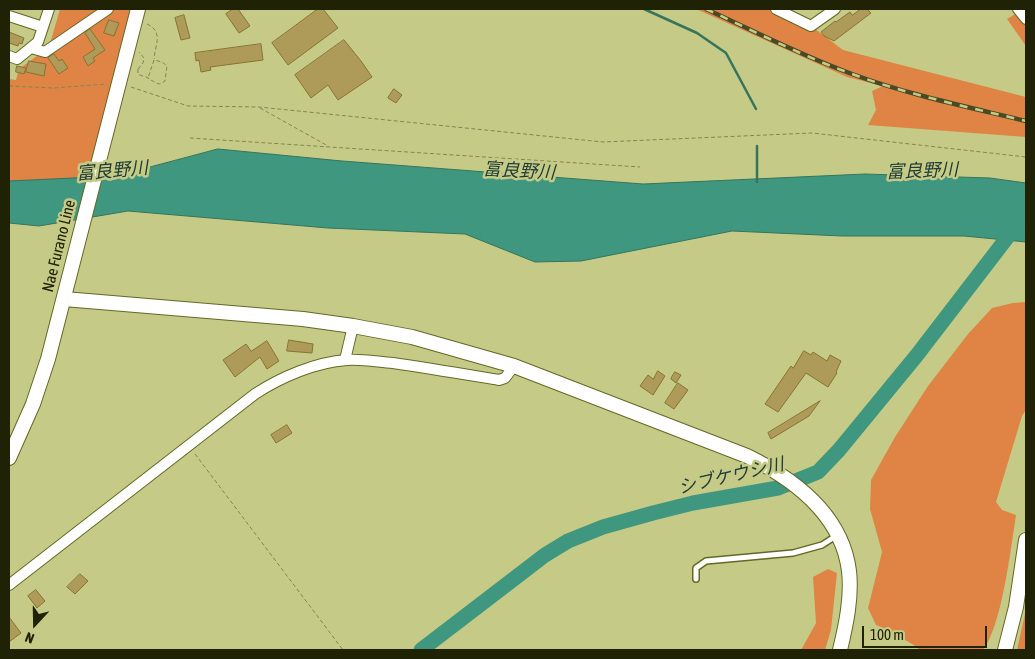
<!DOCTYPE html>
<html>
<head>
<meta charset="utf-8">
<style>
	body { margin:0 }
	#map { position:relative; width:1035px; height:659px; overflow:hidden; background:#c5cb87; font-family:"Asap Condensed",sans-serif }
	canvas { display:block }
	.frame { position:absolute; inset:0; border:10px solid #202206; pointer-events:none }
	.north { position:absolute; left:10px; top:599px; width:50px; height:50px; -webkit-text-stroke:4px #c5cb87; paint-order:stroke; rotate:201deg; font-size:14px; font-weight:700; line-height:20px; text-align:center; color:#202206 }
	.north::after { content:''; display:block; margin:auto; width:18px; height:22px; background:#202206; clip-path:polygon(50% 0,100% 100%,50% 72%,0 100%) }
	.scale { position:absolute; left:862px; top:626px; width:125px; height:22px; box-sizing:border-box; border:2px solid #202206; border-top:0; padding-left:6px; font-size:15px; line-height:18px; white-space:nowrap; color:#202206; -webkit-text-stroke:4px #c5cb87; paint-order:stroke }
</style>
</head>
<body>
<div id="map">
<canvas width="1035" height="659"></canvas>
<div class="frame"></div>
<div class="north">N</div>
<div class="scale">100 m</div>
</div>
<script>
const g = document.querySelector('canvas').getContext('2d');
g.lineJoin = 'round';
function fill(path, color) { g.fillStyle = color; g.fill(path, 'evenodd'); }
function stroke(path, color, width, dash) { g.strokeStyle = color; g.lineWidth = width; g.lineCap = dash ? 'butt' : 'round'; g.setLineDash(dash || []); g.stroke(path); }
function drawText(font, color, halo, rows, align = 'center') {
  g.font = font + ' "Asap Condensed","Noto Sans JP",sans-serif'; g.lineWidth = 5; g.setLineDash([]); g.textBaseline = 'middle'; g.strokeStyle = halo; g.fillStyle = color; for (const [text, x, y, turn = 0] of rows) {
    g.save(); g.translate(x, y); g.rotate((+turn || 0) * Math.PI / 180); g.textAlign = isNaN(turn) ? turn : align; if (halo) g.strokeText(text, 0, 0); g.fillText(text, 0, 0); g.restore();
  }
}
const green = new Path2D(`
	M60 9H133L86 185 9 186V79L16 80 19 69 49 47Z
	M696 9H776L811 26 843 50 1026 97V137L868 125 876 110 872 91 883 86 847 77Z
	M1020 11 1026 19V46L1007 19Z
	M1026 302V410L1022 416 996 502 1002 510 1016 515C1011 547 1002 626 983 650H919L917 647 890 631 876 625 868 608 882 552 870 509 871 480 895 437 928 386 968 334 992 308 1013 303Z
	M828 569 837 573 831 630 825 650H801L816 623 813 577Z
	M1026 609V650H1017Z`);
const water = new Path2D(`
	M218 149 342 161 643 184 865 174 990 178 1026 183V242L964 236H842L732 231 581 261 535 262 465 234 328 228 128 211 39 226 9 223V181L116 176Z`);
const stream = new Path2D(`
	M644 9 697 33 726 53 756 109
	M757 146V182`);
const river = new Path2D(`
	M421 650 545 555 568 541 603 527 653 513 693 503 778 488 818 472 839 450 917 355 1026 213`);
const building = new Path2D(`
	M233 9H238L250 26 239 33 226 14Z
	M318 9H323L338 28 288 65 272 43Z
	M861 9H867L871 13 834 41 824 36 821 32 835 21 836 22 850 12 852 15Z
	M184 15 190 38 181 40 175 18Z
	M109 20 119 23 114 36 104 33Z
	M90 29 105 50 93 58 95 61 88 66 83 57 95 49 85 33Z
	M9 32 24 38 22 44 19 43 18 46 9 43Z
	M344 40 361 61 372 77 338 100 328 85 311 98 295 75Z
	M261 44 263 60 210 67 211 70 201 72 199 60 196 61 195 53Z
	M54 54 59 61 62 59 68 68 59 74 48 58Z
	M29 61 46 64 44 76 26 72Z
	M17 66 26 68 24 74 16 72Z
	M394 89 402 95 396 103 388 98Z
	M289 340 313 344 312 353 287 351Z
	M267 341 279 361 267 369 260 357 235 377 223 360 246 344 251 351Z
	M804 351 811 355 813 352 827 361 830 355 841 361 836 372 837 373 828 387 806 373 778 412 765 404 791 366 793 368Z
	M658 371 665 376 653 395 640 386 648 375 653 379Z
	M675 372 681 375 676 383 671 379Z
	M678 383 688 390 674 409 665 403Z
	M820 401 809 416 771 439 768 433Z
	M287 425 292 433 276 443 271 435Z
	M80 574 88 581 75 594 67 587Z
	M36 590 45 601 37 608 28 596Z
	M9 617 21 633 9 642Z`);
const path = new Path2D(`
	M147 24C164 32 155 45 154 59
	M138 69V74C141 76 145 76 148 78 153 81 154 83 160 84L165 81 167 66 162 62 154 60 148 78
	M138 69 143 63 144 58 139 52
	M9 86 54 88 107 84
	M131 87 188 106 259 107 603 142 812 133 1026 157
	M260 108 328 146
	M190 138 640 167
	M195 454 343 650`);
const lane = new Path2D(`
	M696 579V568L706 561 793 553 822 545 836 536`);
const street = new Path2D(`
	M776 9 811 26 835 9
	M1018 9 1026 19
	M9 16 43 27
	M31 48 45 52 108 9
	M9 56 17 59 38 42 49 9
	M345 360 353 326
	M9 585 255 394C281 377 316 362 347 360 363 359 378 362 393 363 428 368 463 374 499 380L505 378 514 366`);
const secondary = new Path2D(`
	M64 299 303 319 353 326 412 337 514 366 747 456C794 479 842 515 849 571 852 597 846 625 840 650
	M9 458 33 404 48 359 138 9
	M1005 650 1016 607 1026 540`);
const rail = new Path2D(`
	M706 9C754 31 802 56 852 74 909 95 968 107 1026 121`);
const streetNames = [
	["Nae Furano Line",59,246,-76]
];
const waterNames = [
	["富良野川",112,171,-5],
	["富良野川",519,171,3],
	["富良野川",922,171,-2],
	["シブケウシ川",731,476,-13]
];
fill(green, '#e08445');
fill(water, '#3f977f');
stroke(water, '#36745b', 1);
stroke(stream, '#36745b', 2.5);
stroke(river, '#3f977f', 15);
fill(building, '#af9b59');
stroke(building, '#877330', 1);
stroke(lane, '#646825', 8);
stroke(street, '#646825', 12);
stroke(secondary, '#646825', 16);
stroke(path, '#818652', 1, [4, 2.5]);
stroke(lane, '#fff', 5);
stroke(street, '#fff', 10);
stroke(secondary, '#fff', 14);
stroke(rail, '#474a25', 4.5);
stroke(rail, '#c5cb87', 2.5, [8]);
drawText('16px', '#202206', '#c5cb87', streetNames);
drawText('italic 18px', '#203c34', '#c5cb87', waterNames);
</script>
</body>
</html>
